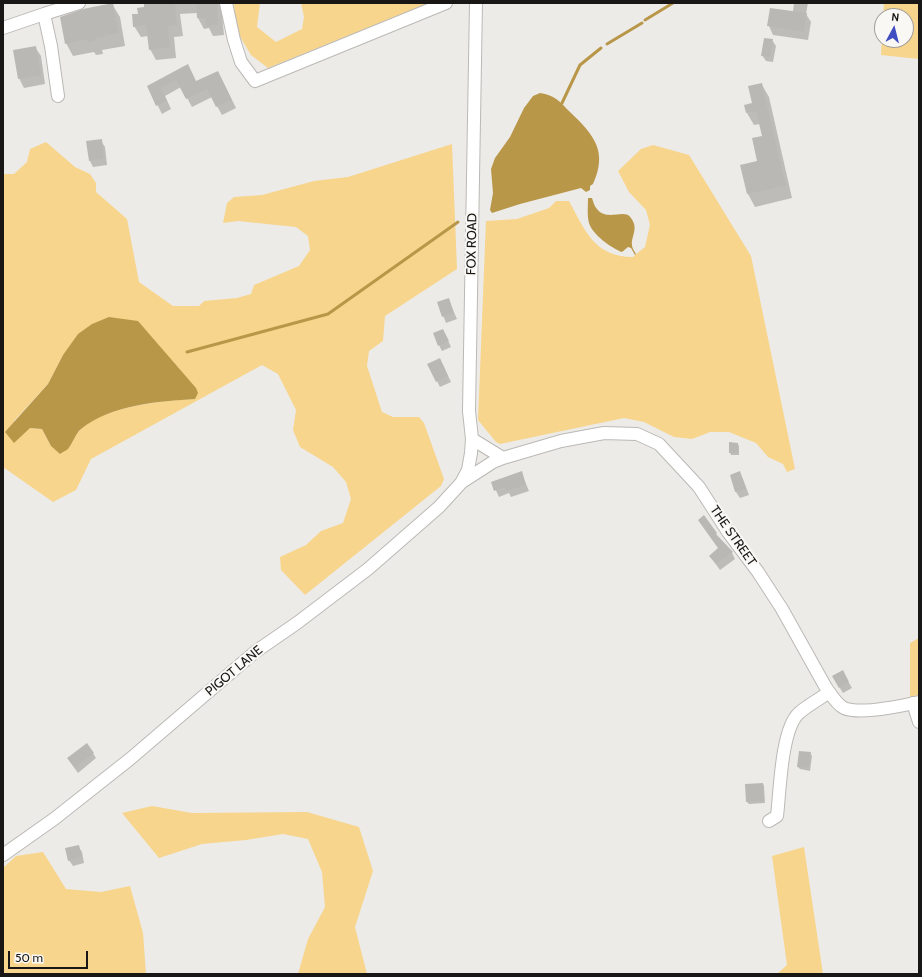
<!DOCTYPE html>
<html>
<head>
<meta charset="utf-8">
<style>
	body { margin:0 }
	#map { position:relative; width:922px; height:977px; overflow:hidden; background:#edebe7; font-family:Cabin,sans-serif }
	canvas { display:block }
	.frame { position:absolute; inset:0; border:4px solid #181716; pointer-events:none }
	.north { position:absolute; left:874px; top:8px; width:40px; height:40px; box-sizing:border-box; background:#faf8f4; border:1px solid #a09e9b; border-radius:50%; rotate:7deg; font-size:11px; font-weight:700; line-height:16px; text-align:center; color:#181716 }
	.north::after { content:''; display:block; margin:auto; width:14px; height:18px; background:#404ec2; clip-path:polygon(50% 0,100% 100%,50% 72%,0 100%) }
	.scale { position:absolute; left:8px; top:951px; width:80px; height:18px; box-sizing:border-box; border:2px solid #181716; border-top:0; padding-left:5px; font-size:12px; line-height:14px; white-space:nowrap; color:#181716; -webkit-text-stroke:3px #faf8f4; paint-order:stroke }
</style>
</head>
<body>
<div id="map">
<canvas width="922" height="977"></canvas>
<div class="frame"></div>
<div class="north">N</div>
<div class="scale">50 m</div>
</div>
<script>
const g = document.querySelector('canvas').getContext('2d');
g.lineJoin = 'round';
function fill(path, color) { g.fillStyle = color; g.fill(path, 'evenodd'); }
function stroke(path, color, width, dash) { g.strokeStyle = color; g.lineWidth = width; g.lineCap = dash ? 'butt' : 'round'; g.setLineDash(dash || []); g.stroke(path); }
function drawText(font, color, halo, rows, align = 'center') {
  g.font = font + ' Cabin,sans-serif'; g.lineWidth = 4; g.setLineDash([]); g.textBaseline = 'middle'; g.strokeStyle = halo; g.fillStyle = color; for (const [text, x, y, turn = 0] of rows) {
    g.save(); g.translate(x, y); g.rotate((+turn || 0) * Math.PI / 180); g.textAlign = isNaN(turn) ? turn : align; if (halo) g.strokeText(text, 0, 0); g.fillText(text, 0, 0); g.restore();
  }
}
const green = new Path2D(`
	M234 3H260L257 27 276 42 302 29 304 17 301 3H429L268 68 251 55 236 30Z
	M884 3H919V59L881 55 882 35V40H906V16H883Z
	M46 142 75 167 90 174 96 183V192L127 219 139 282 173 306H199L204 301 237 298 251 294 254 285 299 266 310 250 308 236 296 227 238 221 223 223 227 203 234 197 262 195 314 181 348 177 452 144 457 269 385 316 383 341 369 351 367 366 382 412 393 417H419L424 423 444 479 441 486 305 595 281 570 280 557 306 545 321 531 343 523 351 499 346 482 333 467 300 447 293 430 296 410 278 374 262 365 91 459 76 490 53 502 3 467V174H14L27 162 30 149ZM63 355 195 399C165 400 101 407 80 430 75 435 72 443 68 448L51 446 42 429 30 428 14 421 48 384Z
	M653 145 689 155 751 256 795 469 787 472 783 464 768 457 756 443 729 432H710L692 439 674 437 644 422 624 418 500 444 496 442 478 420 486 221 517 219 549 208 556 201H569C585 230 594 257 633 257L635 255 645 247 650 225 646 210 629 192 618 171 641 149Z
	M919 638V695L910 697V643Z
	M152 806 192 813 307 812 359 827 373 871 355 927 367 974H298L308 939 325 907 322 872 308 839 283 834 246 840 202 844 159 858 122 813Z
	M804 847 823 974H777L787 965 772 856Z
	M43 852 66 889 101 892 130 886 143 933 146 974H3V868L16 856Z`);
const water = new Path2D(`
	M540 93C555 95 560 102 570 112 594 135 608 151 593 184L590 186V190L586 192 581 188 520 204 492 213 490 210 493 193 491 169 495 158 510 137 524 108 533 96Z
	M588 198H592C593 201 594 206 597 209 607 222 625 208 631 218 639 229 631 236 632 245 632 248 635 252 636 254L635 255 631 248 628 247 622 252C611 248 592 234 589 223 587 216 588 206 588 198Z
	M109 317 138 321 196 388 198 393 195 399C160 401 110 405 81 429 75 434 73 443 68 449 66 451 62 452 60 454L51 446 42 429 30 428 14 443 5 432 48 384 63 355 78 334 92 324Z`);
const shadow = new Path2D(`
	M145 3H221L224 35 213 36 209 28 204 29 198 18 197 13 180 14 183 36 174 37 176 58 156 60 150 49 148 36 141 37 134 26 139 15 145 8Z
	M794 3H808L806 14 811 22 808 40 773 35 769 26 771 9 793 12Z
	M112 4 120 17 125 46 102 50 103 54 96 55 94 52 73 56 66 43Z
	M772 40 776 46 773 62 766 61 762 55Z
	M35 47 41 56 45 84 24 88 19 78Z
	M188 66 196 82 222 80 236 108 222 115 212 97 192 107 181 87 165 96 171 109 162 114 148 86Z
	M762 85 769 97 792 198 755 207 748 194 741 166 758 161 763 137 760 124 754 125 747 113 753 104Z
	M101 141 105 147 107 165 93 167 90 161Z
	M448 299 457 319 446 323 438 302Z
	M446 336 451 347 442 351 439 345Z
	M443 365 451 382 440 387 437 381Z
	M738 444 739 446V455H731L730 452Z
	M521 472 529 491 511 497 509 493 499 497 492 482Z
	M740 473 743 479 749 495 740 498 736 492 731 476Z
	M704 517 720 540 732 553 735 559 720 570 710 556 719 549 699 521Z
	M842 671 852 688 843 693 833 677Z
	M87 744 96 758 78 773 68 759Z
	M810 753 812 756 810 771 800 769 798 767Z
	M763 784 764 786 765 803 749 804 747 802Z
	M78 846 82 852 84 863 73 866 69 860Z`);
const stream = new Path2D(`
	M645 20 673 3
	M607 44 642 23
	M562 103 580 65 601 48
	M187 352 328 314 458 222`);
const building = new Path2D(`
	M113 3 119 33 95 38 96 41 87 43V39L65 44 60 17 83 9Z
	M144 3H175L177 25 168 26 170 47 149 50 146 25 133 27 132 14H138L137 8 144 7Z
	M196 3H217L218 25 206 26 205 18H197Z
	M770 8 807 13 804 32 767 26Z
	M764 38 773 39 770 57 761 56Z
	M36 46 41 75 18 79 13 50Z
	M188 64 196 81 218 71 232 100 216 107 207 89 186 99 176 80 161 88 167 101 156 106 147 86Z
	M762 83 786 186 747 194 740 165 757 161 752 138 762 136 756 111 746 113 744 105 752 103 748 86Z
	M102 139 104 159 89 161 86 141Z
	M449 298 454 313 442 317 437 302Z
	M443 329 449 341 438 346 433 333Z
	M440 358 448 376 436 382 427 364Z
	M729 442 738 443V453H729Z
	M522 471 526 485 506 491 505 487 494 491 491 482Z
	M740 471 746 489 735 492 730 475Z
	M704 515 717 533 716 534 733 552 716 564 709 556 718 548 698 520Z
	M843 670 849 682 839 688 832 676Z
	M87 743 94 753 75 768 67 758Z
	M799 751 811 752 809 768 797 767Z
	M763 783 764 801 746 802 745 784Z
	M79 845 82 857 68 861 65 848Z`);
const minor = new Path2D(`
	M226 3 234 40 241 62 255 81 446 3
	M44 14 51 46 58 96
	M3 28 44 14 79 3
	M472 439 503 458
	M462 482 493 462 503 458 561 441 604 433 637 434 659 444 699 487 728 532 758 572 782 609 825 686C830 693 836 704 844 708 860 715 901 706 919 702
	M913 703 919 722
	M769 821 777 816C780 792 781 729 799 713 808 705 820 699 829 692
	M3 855 54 819 130 759 255 652 297 623 368 569 439 507 461 483 468 470 471 453 472 439 469 411 476 3`);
const streetNames = [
	["FOX ROAD",472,244,-89],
	["THE STREET",733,536,55],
	["PIGOT LANE",234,671,-40]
];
fill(green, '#f7d58c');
fill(water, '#b99749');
fill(shadow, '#0003');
stroke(stream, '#b99749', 3);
fill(building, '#bab8b4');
stroke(minor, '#bbb9b6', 14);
stroke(minor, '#fff', 12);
drawText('13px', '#181716', '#faf8f4', streetNames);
</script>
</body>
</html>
